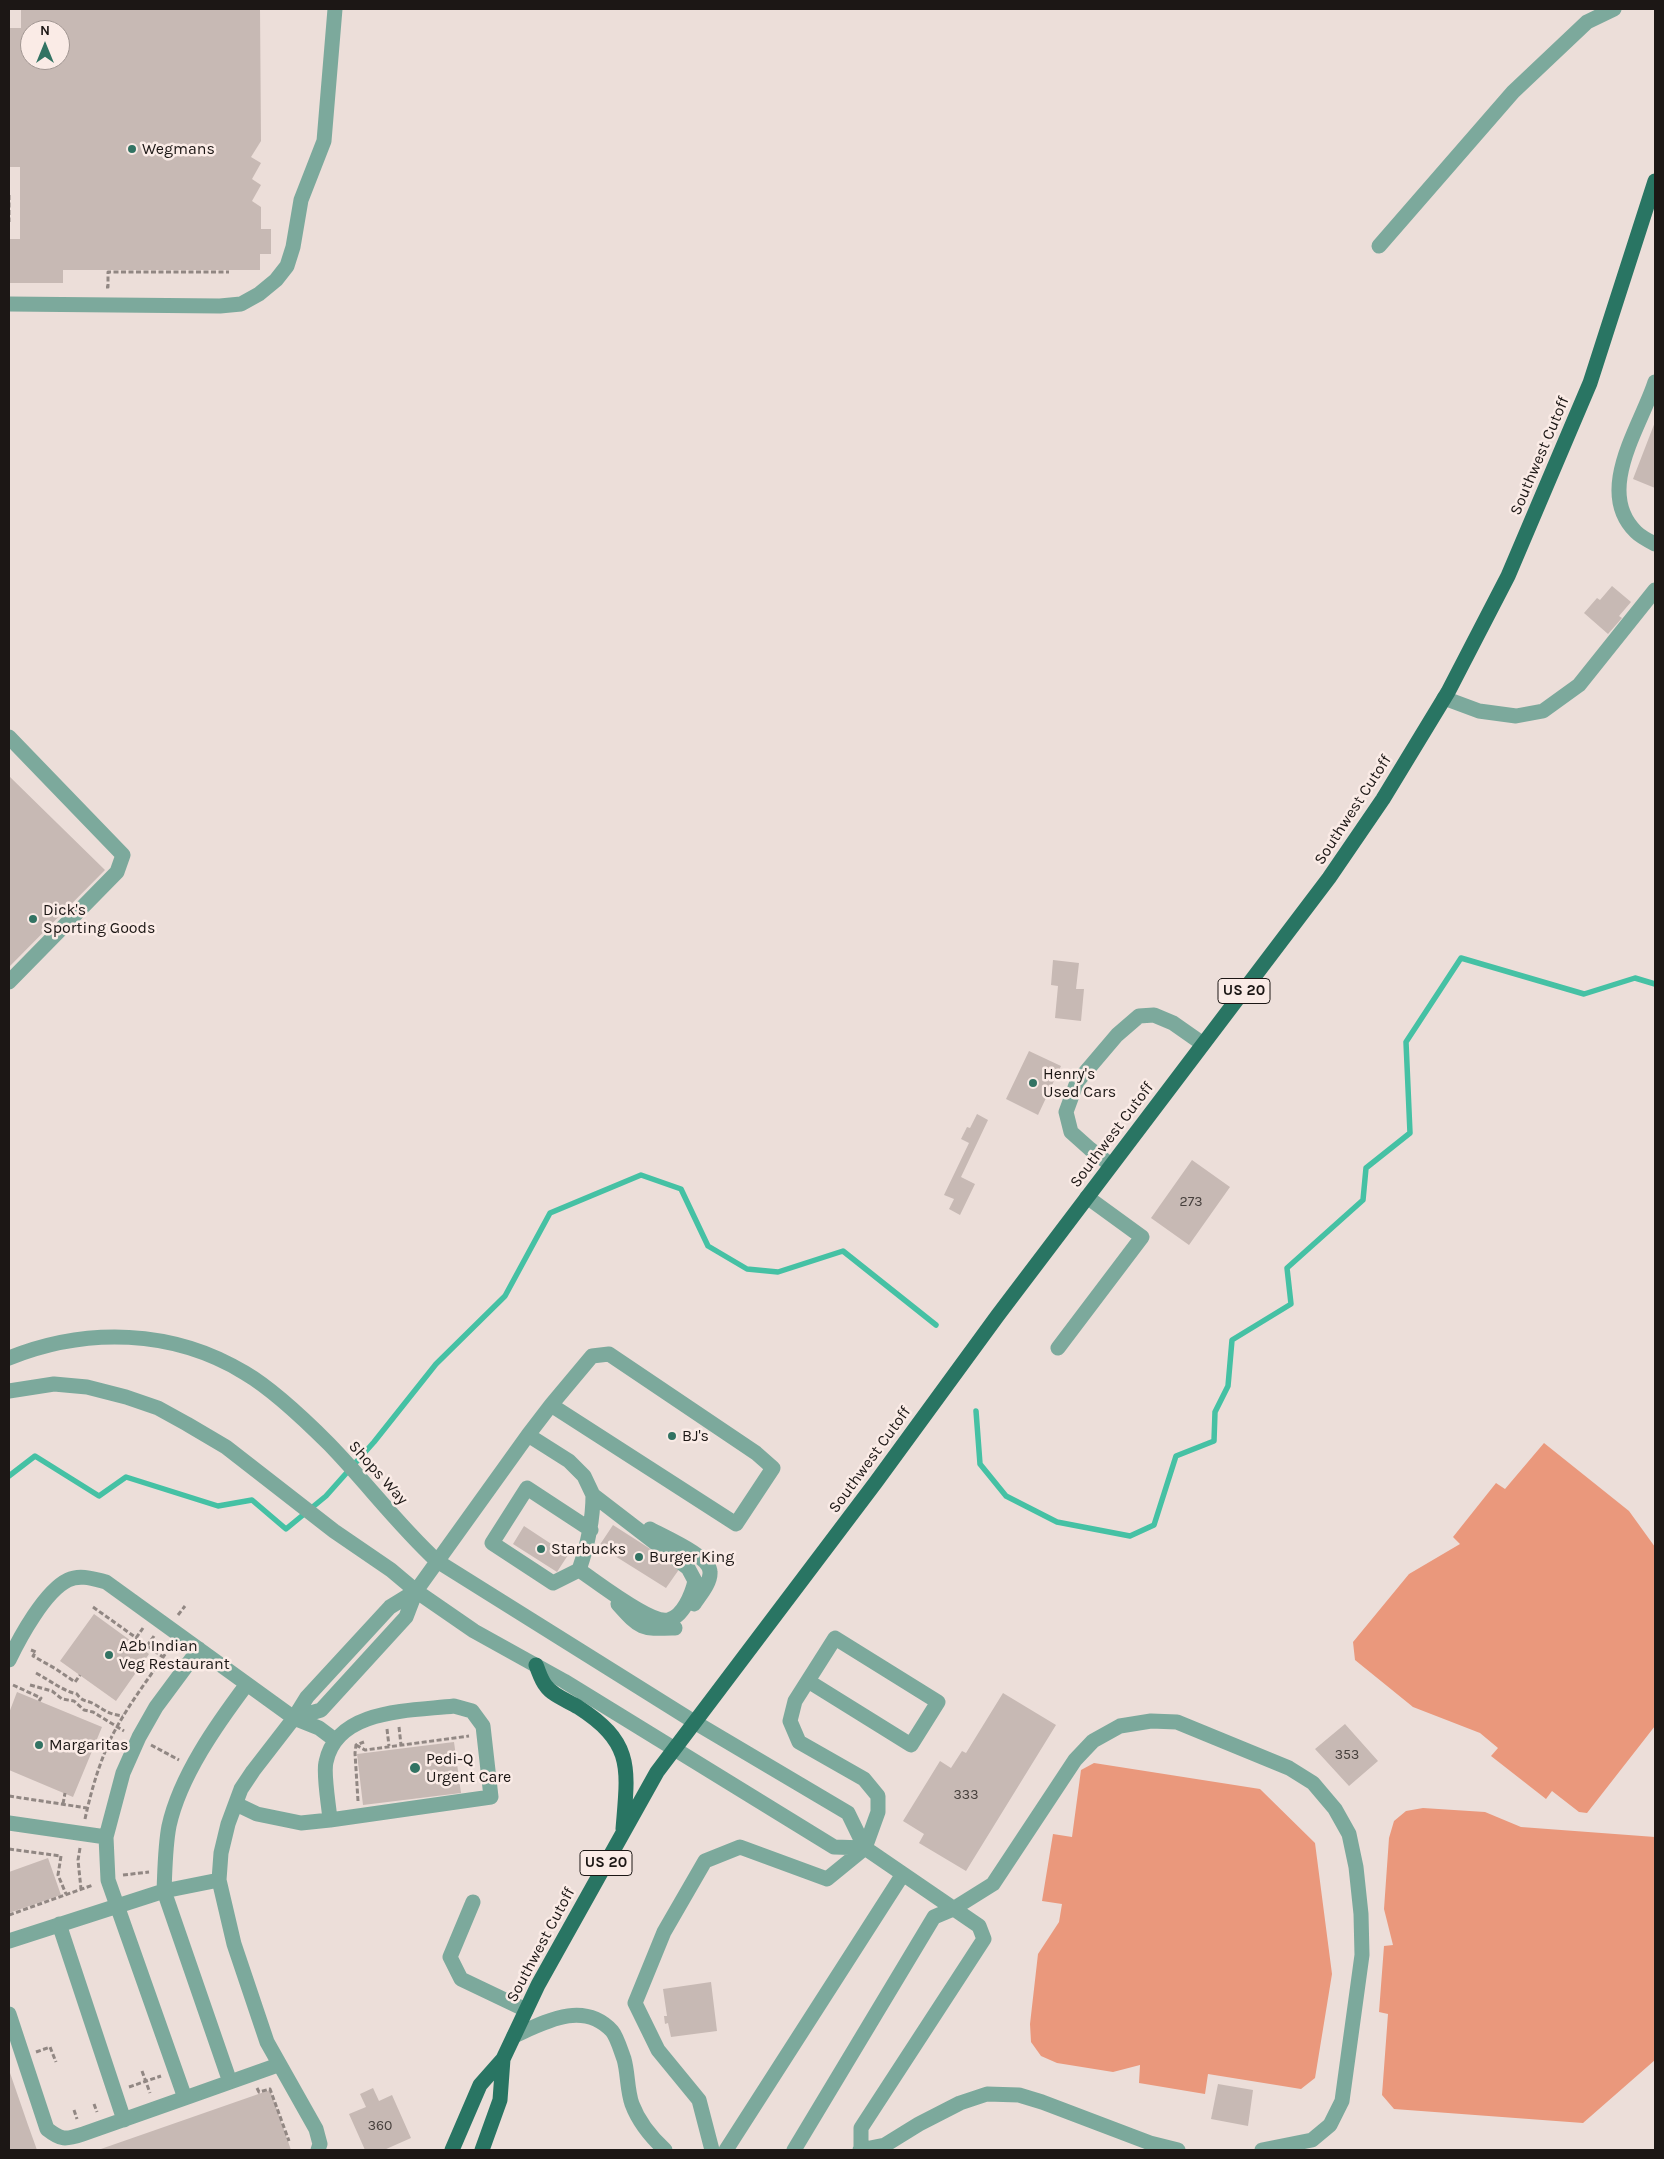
<!DOCTYPE html>
<html>
<head>
<meta charset="utf-8">
<style>
	body { margin:0 }
	#map { position:relative; width:1664px; height:2159px; overflow:hidden; background:#ecded9; font-family:Karla,sans-serif }
	canvas { display:block }
	.frame { position:absolute; inset:0; border:10px solid #1c1715; pointer-events:none }
	.north { position:absolute; left:20px; top:20px; width:50px; height:50px; box-sizing:border-box; background:#faebe6; border:1px solid #a19692; border-radius:50%; rotate:0deg; font-size:14px; font-weight:700; line-height:20px; text-align:center; color:#1c1715 }
	.north::after { content:''; display:block; margin:auto; width:18px; height:22px; background:#327363; clip-path:polygon(50% 0,100% 100%,50% 72%,0 100%) }
</style>
</head>
<body>
<div id="map">
<canvas width="1664" height="2159"></canvas>
<div class="frame"></div>
<div class="north">N</div>
</div>
<script>
const g = document.querySelector('canvas').getContext('2d');
g.lineJoin = 'round';
function fill(path, color) { g.fillStyle = color; g.fill(path, 'evenodd'); }
function stroke(path, color, width, dash) { g.strokeStyle = color; g.lineWidth = width; g.lineCap = dash ? 'butt' : 'round'; g.setLineDash(dash || []); g.stroke(path); }
function drawText(font, color, halo, rows, align = 'center') {
  g.font = font + ' Karla,sans-serif'; g.lineWidth = 5; g.setLineDash([]); g.textBaseline = 'middle'; g.strokeStyle = halo; g.fillStyle = color; for (const [text, x, y, turn = 0] of rows) {
    g.save(); g.translate(x, y); g.rotate((+turn || 0) * Math.PI / 180); g.textAlign = isNaN(turn) ? turn : align; if (halo) g.strokeText(text, 0, 0); g.fillText(text, 0, 0); g.restore();
  }
}
const green = new Path2D(`
	M1544 1443 1629 1511 1655 1547V1726L1587 1813 1579 1812 1552 1791 1546 1799 1491 1756 1498 1748 1480 1733 1413 1707 1355 1660 1353 1642 1409 1574 1460 1544 1453 1537 1496 1483 1505 1489Z
	M1094 1763 1260 1789 1315 1843 1332 1974 1315 2078 1301 2089 1208 2074 1205 2094 1139 2083 1140 2065 1113 2072 1057 2063 1041 2056 1031 2042 1030 2024 1038 1954 1059 1922 1062 1904 1042 1901 1053 1834 1072 1837 1081 1770Z
	M1423 1808 1485 1812 1521 1827 1655 1837V2060L1583 2123 1394 2109 1382 2095 1388 2014 1379 2012 1384 1946 1393 1945 1384 1909 1389 1838 1394 1821 1406 1811Z`);
const stream = new Path2D(`
	M976 1411 980 1464 1006 1496 1057 1522 1130 1536 1154 1525 1176 1456 1214 1441 1215 1412 1228 1386 1232 1340 1291 1304 1287 1268 1363 1200 1366 1168 1410 1133 1406 1042 1461 958 1584 994 1635 978 1655 984
	M9 1476 35 1456 99 1496 126 1477 218 1506 252 1500 286 1529 326 1496 374 1442 436 1364 505 1296 550 1213 641 1175 681 1189 708 1246 747 1269 778 1272 843 1251 936 1325`);
const building = new Path2D(`
	M21 9H260L261 141 251 157 261 163 252 179 261 185 252 201 261 207V229H271V254H260V270H63V283H9V239H20V167H9V28H21ZM30 30H60V60H30Z
	M1655 422V488L1633 479Z
	M1612 586 1631 602 1619 616 1622 618 1608 634 1584 613 1597 598 1600 600Z
	M9 776 105 870 9 967Z
	M1053 960 1079 963 1076 989H1084L1081 1021 1055 1018 1058 986 1051 985Z
	M1029 1051 1061 1066 1038 1115 1006 1099Z
	M977 1114 988 1120 961 1177 975 1184 960 1215 949 1209 954 1199 944 1195 969 1143 961 1139 967 1127 970 1128Z
	M1192 1160 1230 1187 1189 1245 1151 1218Z
	M613 1525 680 1568 666 1588 599 1546Z
	M524 1526 568 1555 557 1572 513 1544Z
	M94 1614 149 1654 116 1701 60 1661Z
	M17 1692 102 1727 73 1797 9 1770V1713Z
	M1003 1693 1056 1725 966 1871 919 1843 924 1834 903 1821 940 1761 951 1768 962 1751 966 1753Z
	M1345 1724 1378 1761 1349 1786 1315 1749Z
	M454 1742 461 1793 363 1805 357 1754Z
	M48 1858 61 1895 9 1913V1872Z
	M711 1982 717 2031 671 2037 668 2023 665 2024 664 2016H667L663 1989Z
	M9 2070 28 2125 37 2150H9Z
	M1218 2084 1253 2090 1248 2126 1211 2119Z
	M373 2088 379 2101 392 2095 411 2138 384 2150H365L349 2114 366 2107 360 2094Z
	M270 2090 291 2150H98Z`);
const path = new Path2D(`
	M9 195V222
	M106 287H108V272H229
	M93 1607 163 1657
	M178 1615 185 1606
	M136 1638 143 1628
	M147 1646 154 1636
	M31 1650 36 1652 33 1656 56 1669 75 1682 80 1675
	M36 1673C51 1681 61 1690 77 1694 82 1702 87 1700 94 1704 106 1711 108 1714 123 1716
	M13 1685 41 1698 39 1701
	M30 1685 52 1691 62 1699 74 1701 84 1710 93 1712 124 1731
	M399 1727 401 1745
	M387 1729 389 1746
	M151 1745 179 1760
	M356 1745 365 1750 469 1736
	M9 1796 87 1808
	M358 1801 355 1753 356 1745 364 1742
	M63 1804 65 1793
	M85 1819C91 1791 99 1764 111 1738 127 1706 150 1677 170 1647
	M80 1848 78 1860 81 1889
	M9 1849 61 1856 58 1875 66 1894
	M123 1875 149 1872
	M9 1915 93 1885
	M36 2052 50 2047 56 2062
	M142 2071 150 2093
	M129 2087 161 2076
	M257 2088 259 2092 270 2089 289 2141
	M94 2104 97 2112
	M74 2110 77 2119`);
const minor = new Path2D(`
	M1379 246 1513 92 1587 22 1614 9
	M9 304 220 306 241 304 259 294 276 280 287 266 293 247 301 200 324 141 335 9
	M1655 382C1641 426 1594 491 1636 532 1641 537 1649 541 1655 544
	M1444 698 1479 711 1516 716 1543 711 1579 685 1655 590
	M9 737 123 855 117 872 9 982
	M1111 1165 1090 1149 1071 1132 1066 1112 1077 1082 1117 1035 1139 1016 1154 1015 1173 1023 1203 1044
	M1058 1348 1142 1237 1087 1197
	M9 1358C86 1327 173 1329 245 1373 274 1390 305 1420 329 1444 366 1482 398 1525 437 1561L696 1723 848 1813 865 1848 979 1926 984 1939 861 2128V2150
	M9 1391 54 1384 87 1387 126 1397 158 1408 187 1424 226 1447 334 1531 391 1570 416 1591 474 1631 564 1681 834 1847 865 1848
	M528 1435 551 1405 736 1524 773 1468 756 1453 609 1354 592 1356 551 1405
	M650 1529C664 1537 710 1556 710 1572 711 1583 699 1596 694 1604
	M591 1530 527 1488 492 1543 553 1583 579 1570C588 1544 593 1522 593 1495
	M618 1604C641 1630 642 1629 675 1628
	M199 1649 156 1707 139 1737 123 1773 106 1837 108 1880 185 2098 278 2065
	M9 1660C20 1637 45 1591 68 1580 80 1574 94 1579 106 1582L294 1718 319 1728 335 1740
	M454 1706 472 1711 483 1726 491 1797 330 1820C329 1806 323 1774 326 1762 337 1708 412 1711 454 1706Z
	M294 1718 321 1710 406 1617 416 1591 528 1435 569 1461 584 1476 593 1495 688 1568 695 1581C692 1594 683 1617 668 1620 650 1624 596 1581 579 1570
	M236 1804 257 1814 301 1823 330 1820
	M9 1823 106 1837
	M473 1902 450 1957 461 1979 526 2010
	M59 1924 124 2120
	M9 1941 164 1891 219 1880
	M9 2014 47 2129C61 2140 65 2140 83 2134L185 2098
	M514 2036C545 2022 583 2000 612 2031 617 2037 621 2051 624 2059 628 2073 627 2090 632 2104 639 2123 651 2137 665 2150
	M230 2082 164 1891C165 1870 165 1847 169 1826 180 1776 217 1724 247 1684
	M318 2150 320 2144 316 2129 267 2042 234 1944 219 1880 221 1853 228 1824 241 1789 253 1771 294 1718 307 1697 390 1607 416 1591
	M712 2150 699 2100 658 2050 635 2003 664 1932 705 1861 740 1847 827 1879 865 1848 878 1812V1796L864 1779 799 1742 790 1721 795 1701 835 1638 938 1702 911 1745 808 1681
	M726 2150 903 1874
	M794 2150 934 1917 953 1909 993 1884 1075 1760 1093 1741 1120 1726 1151 1721 1177 1722 1289 1768 1313 1783 1335 1809 1349 1834 1356 1867 1361 1914 1362 1955 1342 2101 1330 2125 1312 2140 1262 2150
	M860 2150 885 2145 919 2124 960 2103 987 2094 1019 2095 1042 2102 1150 2143 1178 2150`);
const major = new Path2D(`
	M536 1665C539 1672 541 1680 546 1686 552 1695 568 1701 578 1707 634 1743 628 1768 623 1829
	M452 2150 480 2085 503 2059 538 1985 657 1772 876 1482 998 1315 1329 878 1383 799 1448 692 1508 576 1590 383 1655 181
	M482 2150 500 2100 503 2059`);
const markers = [
	[132,149,5,"#327363"],
	[33,919,5,"#327363"],
	[1033,1083,5,"#327363"],
	[672,1436,5,"#327363"],
	[541,1549,5,"#327363"],
	[639,1557,5,"#327363"],
	[109,1655,5,"#327363"],
	[39,1745,5,"#327363"],
	[415,1768,6,"#327363"]
];
const numberNames = [
	["273",1191,1202],
	["353",1347,1755],
	["333",966,1795],
	["360",380,2126]
];
const shields = [
	[1244,991,52],
	[606,1863,52]
];
const shieldNames = [
	["US 20",1244,991],
	["US 20",606,1863]
];
const poiNames = [
	["Wegmans",142,149],
	["Dick's",43,910],
	["Sporting Goods",43,928],
	["Henry's",1043,1074],
	["Used Cars",1043,1092],
	["BJ's",682,1436],
	["Starbucks",551,1549],
	["Burger King",649,1557],
	["A2b Indian",119,1646],
	["Veg Restaurant",119,1664],
	["Margaritas",49,1745],
	["Pedi-Q",426,1759],
	["Urgent Care",426,1777]
];
const streetNames = [
	["Southwest Cutoff",1540,456,-67],
	["Southwest Cutoff",1353,810,-57],
	["Southwest Cutoff",1112,1135,-53],
	["Southwest Cutoff",870,1460,-54],
	["Shops Way",378,1473,48],
	["Southwest Cutoff",541,1945,-62]
];
fill(green, '#ea987c');
stroke(stream, '#45c1a4', 5.5);
fill(building, '#c7b9b4');
stroke(path, '#918783', 3, [5, 2.5]);
stroke(minor, '#7ca99c', 15);
stroke(major, '#297563', 15);
for (const [x, y, r, color] of markers) { const dot = new Path2D(); dot.arc(x, y, r, 0, 2 * Math.PI); g.fillStyle = color; g.fill(dot); stroke(dot, '#faebe6', 2); }
drawText('14px', '#47403d', null, numberNames);
for (const [x, y, w] of shields) { const box = new Path2D(); box.roundRect(x - w / 2, y - 12.5, w, 25, 4); g.fillStyle = '#faebe6'; g.fill(box); stroke(box, '#1c1715', 1); }
drawText('bold 15px', '#1c1715', null, shieldNames);
drawText('16px', '#1c1715', '#faebe6', poiNames, 'left');
drawText('16px', '#1c1715', '#faebe6', streetNames);
</script>
</body>
</html>
